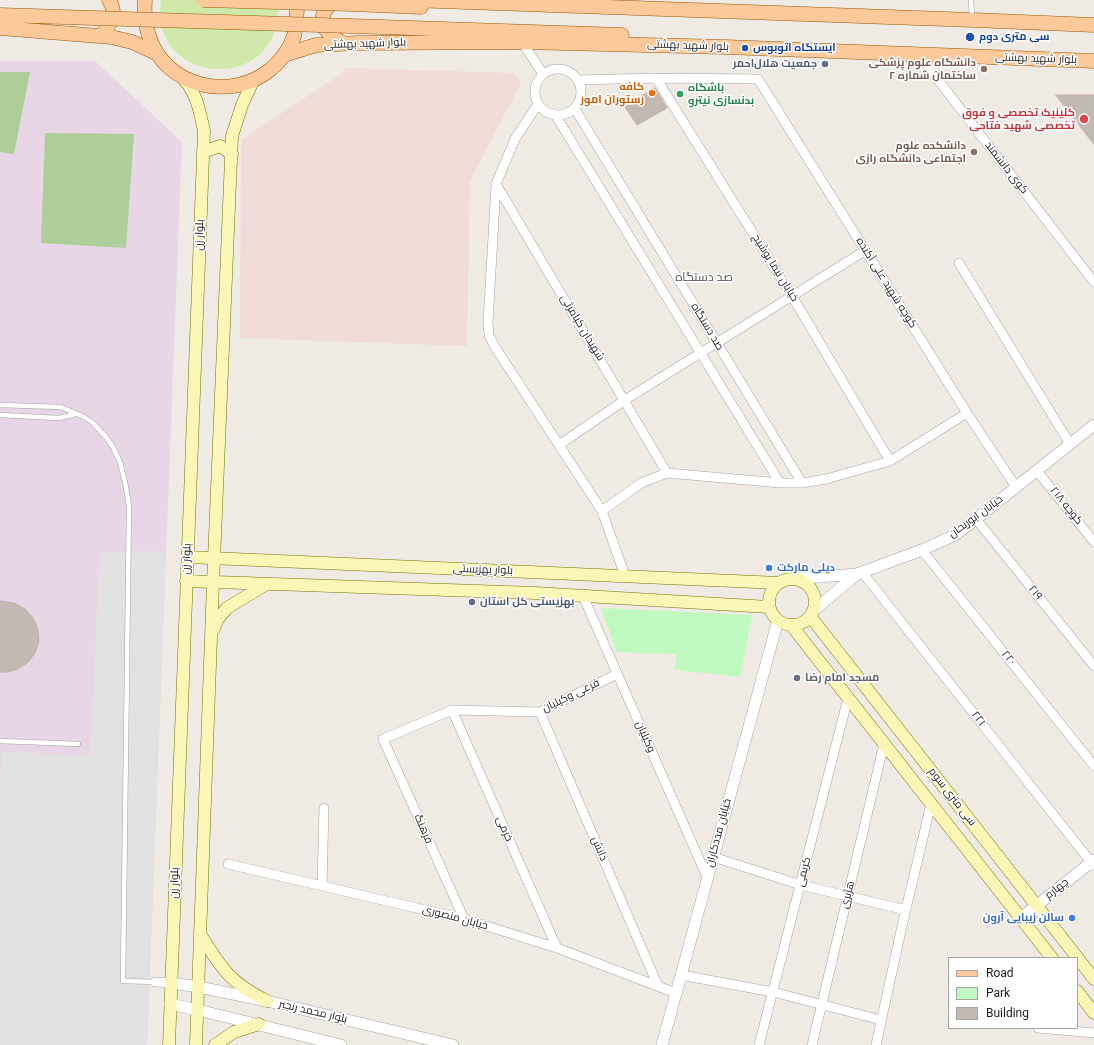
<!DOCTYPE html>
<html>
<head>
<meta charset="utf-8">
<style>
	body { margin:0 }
	#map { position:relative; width:1094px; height:1045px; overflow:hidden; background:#efeae3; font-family:Roboto,sans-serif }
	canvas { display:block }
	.legend { position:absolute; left:948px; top:957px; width:130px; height:72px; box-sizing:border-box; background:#fff; border:1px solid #a5a5a5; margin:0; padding:5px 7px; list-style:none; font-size:12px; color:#1d1d1d }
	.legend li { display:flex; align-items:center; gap:8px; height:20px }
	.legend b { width:20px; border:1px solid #a5a5a5 }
</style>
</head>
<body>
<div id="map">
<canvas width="1094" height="1045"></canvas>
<ul class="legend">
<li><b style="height:5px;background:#fcc99b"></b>Road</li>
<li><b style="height:11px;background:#c0f9bf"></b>Park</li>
<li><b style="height:11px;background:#c3b9b3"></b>Building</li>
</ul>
</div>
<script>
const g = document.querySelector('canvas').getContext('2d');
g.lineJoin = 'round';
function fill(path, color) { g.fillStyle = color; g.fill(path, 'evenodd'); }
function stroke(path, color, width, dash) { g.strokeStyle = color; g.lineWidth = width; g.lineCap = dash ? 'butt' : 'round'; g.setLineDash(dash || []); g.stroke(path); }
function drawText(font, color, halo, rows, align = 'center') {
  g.font = font + ' Roboto,Cairo,sans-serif'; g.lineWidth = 3; g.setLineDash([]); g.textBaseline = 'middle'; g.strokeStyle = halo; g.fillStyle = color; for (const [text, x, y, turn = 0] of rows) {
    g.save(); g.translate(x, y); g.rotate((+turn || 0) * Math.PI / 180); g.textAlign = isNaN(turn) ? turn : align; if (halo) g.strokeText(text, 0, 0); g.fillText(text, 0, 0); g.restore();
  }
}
const industrial = new Path2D(`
	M0 61H95L182 142 147 1045H0Z`);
const military = new Path2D(`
	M345 68 512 73 517 76 521 83 470 181 467 346 240 338 241 140 344 72Z`);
const grass = new Path2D(`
	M161 0H277C288 95 147 89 161 0Z`);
const forest = new Path2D(`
	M0 72H30L14 154 0 152Z
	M45 133 134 134 126 248 41 243Z`);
const park = new Path2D(`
	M601 608 752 615 740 677 675 670 676 654 617 652Z`);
const parking = new Path2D(`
	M166 551 147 1045H0V789L2 752 90 755 100 552Z`);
const building = new Path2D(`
	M655 88 667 108 637 125 625 107Z
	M1056 95H1094V144Z
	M0 601 14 603 25 609 33 618 38 629 39 641 35 653 28 662 18 669 7 672H0Z`);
const service = new Path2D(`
	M971 0 972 18
	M0 405 61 407 84 417 93 423 106 437 113 447 120 462 125 482 129 506 123 981 155 982
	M0 415 59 418 76 414
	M0 741 78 744`);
const minor = new Path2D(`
	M522 42 543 74
	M918 54 1094 282
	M535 92a23 23 0 1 1 46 0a23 23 0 1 1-46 0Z
	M656 78 792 296 890 461
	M578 80 656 78 758 79 967 413 1016 487
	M538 104 515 139 496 184 488 323 489 335 495 347 602 511
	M575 109 802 483
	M556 116 780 483
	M496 184 667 473
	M959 263 1070 444
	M559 445 625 400 866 250
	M1037 471 1094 542
	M976 519 1094 666
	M922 550 1094 766
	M862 572 1094 866
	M625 576 602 511 641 483 667 473 780 483H802L826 479 890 461 967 413
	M583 596 707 877
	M452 710 557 948
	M540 712 658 986
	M713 857 801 885 906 910
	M228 864 464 919 557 948 676 993
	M322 885 324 808
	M464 919 383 739 452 710 540 712 617 674
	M681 975 773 992 881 1020
	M155 982 171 983
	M1038 1028 1094 1033
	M759 1045 848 698
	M812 1045 884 744
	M876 1045 902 926 931 804`);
const tertiary = new Path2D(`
	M793 579 857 574 922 550 955 535 976 519 1094 425
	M812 612 857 574
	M1021 918 1094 860
	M171 983 199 987 267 1001 453 1045
	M170 1004 198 1010 341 1045
	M662 1045 778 620`);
const secondary = new Path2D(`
	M203 152 220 146 232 154
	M188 557 779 583
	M769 602a23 23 0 1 1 46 0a23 23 0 1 1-46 0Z
	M186 581 535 593 769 607
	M810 616 1094 979
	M791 625 1052 958
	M214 629 217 620 227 608 265 585
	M200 934C221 968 230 983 267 1001
	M1077 991 1094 1013
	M169 1045 204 131C199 109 198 96 183 78
	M196 1045 213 583 232 136 242 105 253 81
	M215 1045 234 1032 259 1024`);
const primary = new Path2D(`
	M145 0C144 12 145 24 149 36 165 88 232 102 271 69 281 61 290 48 294 36 297 24 297 13 297 0
	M334 0C314 19 321 31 343 43
	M411 0 973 20 1094 25
	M353 4 421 7
	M0 15 94 18
	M351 26 622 35
	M0 28 111 37 132 42 158 54
	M101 36C110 25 118 13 109 0
	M284 55 316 45 358 43 522 42 726 47 1094 61`);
const primaryBridge = new Path2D(`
	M203 0 353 4
	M94 18 351 26`);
const markers = [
	[970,37,5,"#1a4fb4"],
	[745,48,4,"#1a4fb4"],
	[825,64,4,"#5c6f8a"],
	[984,69,4,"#8d6e63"],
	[652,93,4,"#e8710a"],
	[680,94,4,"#2e9e5b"],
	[1084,119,5,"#e0444e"],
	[974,152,4,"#8d6e63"],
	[769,568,4,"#3f7fe0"],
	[472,602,4,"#5c6f8a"],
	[797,678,4,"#6b7280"],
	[1072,918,4,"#3f7fe0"]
];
const transitNames = [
	["سی متری دوم",979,37],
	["ایستگاه اتوبوس",753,48]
];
const streetNames = [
	["بلوار شهید بهشتی",365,44,-2],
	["بلوار شهید بهشتی",688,46,2],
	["بلوار شهید بهشتی",1036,59,2],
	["کوی دانشمند",1006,168,52],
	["بلوار زن",200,235,-88],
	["خیابان نیما یوشیج",775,268,58],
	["کوچه شهید علی آکنده",886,283,58],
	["صد دستگاه",707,327,59],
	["شهیدان کیامرثی",582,328,59],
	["کوچه ۲۱۸",1066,506,51],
	["خیابان ابوریحان",976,517,-36],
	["بلوار زن",187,559,-87],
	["بلوار بهزیستی",483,570,2],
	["۲۱۹",1035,593,51],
	["۲۲۰",1008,658,51],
	["فرعی وکیلیان",571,696,-26],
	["۲۲۱",978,719,52],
	["وکیلیان",645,737,66],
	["سی متری سوم",952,797,52],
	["فرهنگ",423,829,66],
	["خرمی",504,829,66],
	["خیابان مددکاران",719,833,-75],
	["دانش",599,849,67],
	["کریمی",804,872,-76],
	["بلوار زن",175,883,-88],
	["چهارم",1057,889,-38],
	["هژبری",848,895,-76],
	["خیابان منصوری",455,918,15],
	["بلوار محمد رنجبر",313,1012,13]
];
const educationNames = [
	["دانشگاه علوم پزشکی",976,63],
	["ساختمان شماره ۲",976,76],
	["دانشکده علوم",966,146],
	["اجتماعی دانشگاه رازی",966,159]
];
const serviceNames = [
	["جمعیت هلال‌احمر",817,64],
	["بهزیستی کل استان",480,602,"left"]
];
const foodNames = [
	["کافه",644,87],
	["رستوران امور",644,100]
];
const leisureNames = [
	["باشگاه",688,88],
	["بدنسازی نیترو",688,101]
];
const healthNames = [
	["کلینیک تخصصی و فوق",1075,113],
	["تخصصی شهید فتاحی",1075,126]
];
const shopNames = [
	["دیلی مارکت",777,568],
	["سالن زیبایی آرون",1064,918,"right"]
];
const worshipNames = [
	["مسجد امام رضا",805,678]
];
const neighbourhoodNames = [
	["صد دستگاه",704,278]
];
fill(industrial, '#e8d5e6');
fill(military, '#f1dbd6');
fill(grass, '#cee9a9');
fill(forest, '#adce98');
fill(park, '#c0f9bf');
fill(parking, '#e1e1e1');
fill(building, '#c3b9b3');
stroke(building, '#c0afa6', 1);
stroke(service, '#a4a4a4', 5.5);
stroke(minor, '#a4a4a4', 10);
stroke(tertiary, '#a4a4a4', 12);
stroke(secondary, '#737504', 13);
stroke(primary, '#975700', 15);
stroke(service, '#fff', 4.5);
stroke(minor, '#fff', 9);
stroke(tertiary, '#fff', 11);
stroke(secondary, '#faf7b6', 12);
stroke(primary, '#fcc99b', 14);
stroke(primaryBridge, '#975700', 15, []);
stroke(primaryBridge, '#fcc99b', 14);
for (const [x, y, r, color] of markers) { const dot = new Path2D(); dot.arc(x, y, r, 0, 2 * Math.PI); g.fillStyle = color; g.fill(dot); stroke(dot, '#fff', 1.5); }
drawText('bold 11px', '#164399', '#fff', transitNames, 'left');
drawText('11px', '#1d1d1d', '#fff', streetNames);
drawText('bold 11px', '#785e54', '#fff', educationNames, 'right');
drawText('bold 11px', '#4e5e75', '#fff', serviceNames, 'right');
drawText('bold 11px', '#c56008', '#fff', foodNames, 'right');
drawText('bold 11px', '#27864d', '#fff', leisureNames, 'left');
drawText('bold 11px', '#be3a42', '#fff', healthNames, 'right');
drawText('bold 11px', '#366cbe', '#fff', shopNames, 'left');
drawText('bold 11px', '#5b616d', '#fff', worshipNames, 'left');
drawText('12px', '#505050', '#fff', neighbourhoodNames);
</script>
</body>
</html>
